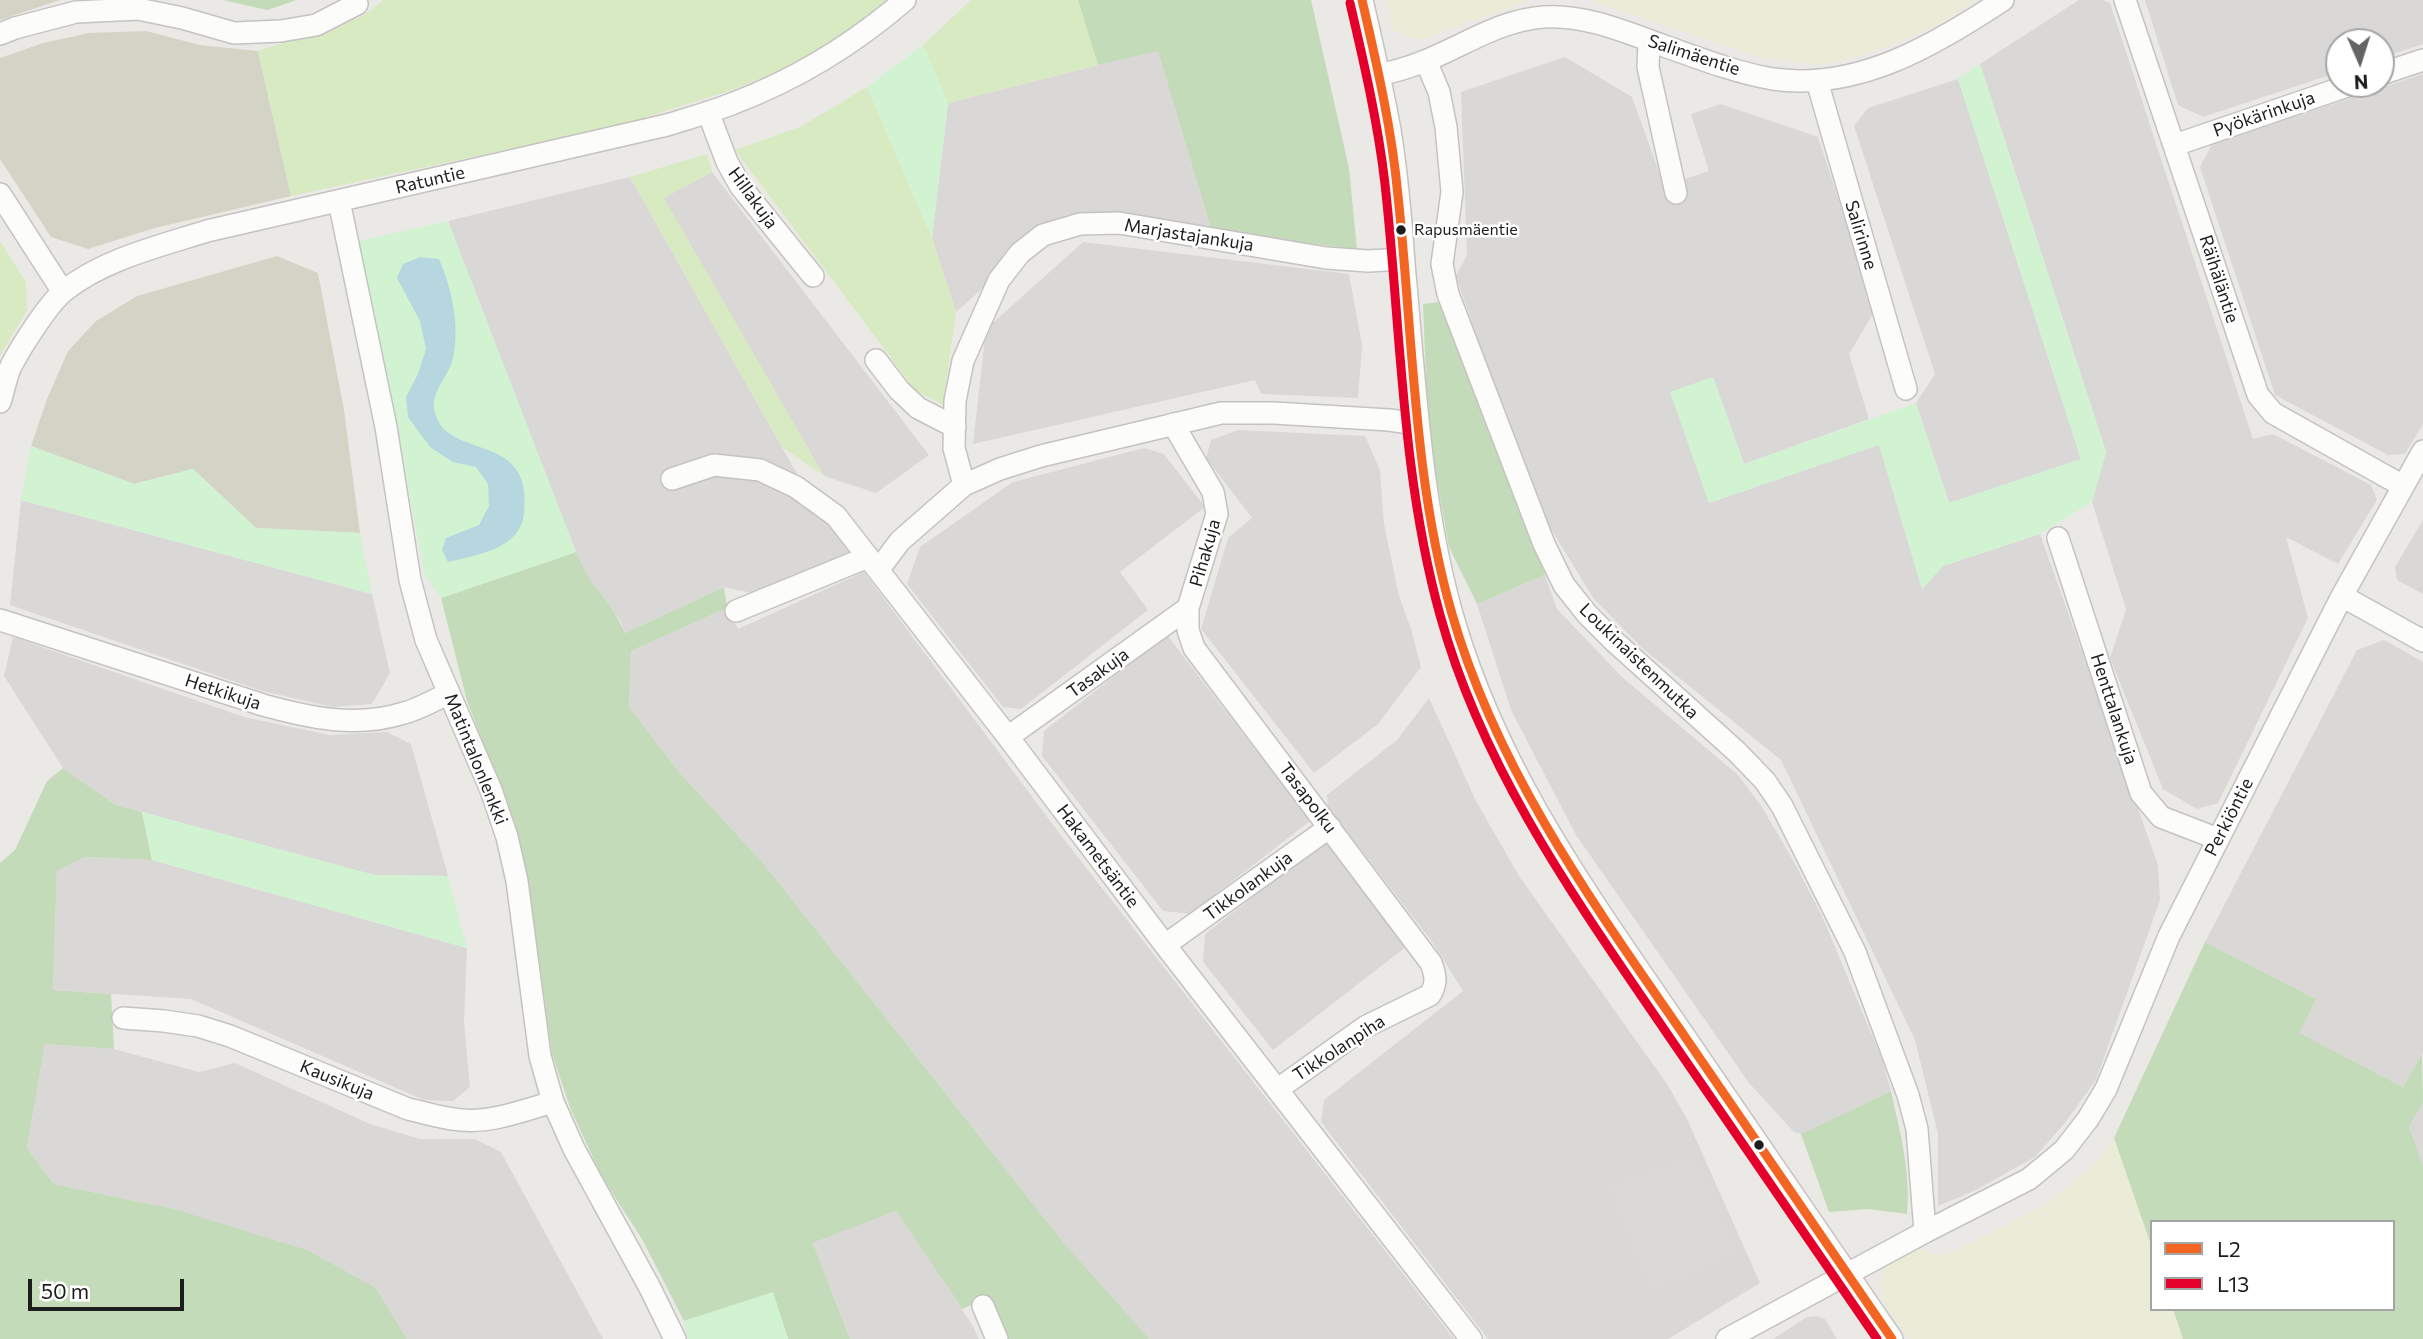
<!DOCTYPE html>
<html>
<head>
<meta charset="utf-8">
<style>
	body { margin:0 }
	#map { position:relative; width:2423px; height:1339px; overflow:hidden; background:#ebe9e5; font-family:Commissioner,sans-serif }
	canvas { display:block }
	.legend { position:absolute; left:2150px; top:1220px; width:245px; height:91px; box-sizing:border-box; background:#fff; border:2px solid #a5a5a5; margin:0; padding:9px 12px; list-style:none; font-size:21px; color:#1d1d1d }
	.legend li { display:flex; align-items:center; gap:14px; height:35px }
	.legend b { width:35px; border:2px solid #a5a5a5 }
	.north { position:absolute; left:2325px; top:28px; width:70px; height:70px; box-sizing:border-box; background:#fff; border:2px solid #a5a5a5; border-radius:50%; rotate:177deg; font-size:19px; font-weight:700; line-height:28px; text-align:center; color:#1d1d1d }
	.north::after { content:''; display:block; margin:auto; width:24px; height:32px; background:#656463; clip-path:polygon(50% 0,100% 100%,50% 72%,0 100%) }
	.scale { position:absolute; left:28px; top:1279px; width:156px; height:32px; box-sizing:border-box; border:4px solid #1d1d1d; border-top:0; padding-left:9px; font-size:21px; line-height:24px; white-space:nowrap; color:#1d1d1d; -webkit-text-stroke:5px #fff; paint-order:stroke }
</style>
</head>
<body>
<div id="map">
<canvas width="2423" height="1339"></canvas>
<ul class="legend">
<li><b style="height:9px;background:#f26522"></b>L2</li>
<li><b style="height:9px;background:#e4002b"></b>L13</li>
</ul>
<div class="north">N</div>
<div class="scale">50 m</div>
</div>
<script>
const g = document.querySelector('canvas').getContext('2d');
g.lineJoin = 'round';
function fill(path, color) { g.fillStyle = color; g.fill(path, 'evenodd'); }
function stroke(path, color, width, dash) { g.strokeStyle = color; g.lineWidth = width; g.lineCap = dash ? 'butt' : 'round'; g.setLineDash(dash || []); g.stroke(path); }
function drawText(font, color, halo, rows, align = 'center') {
  g.font = font + ' Commissioner,sans-serif'; g.lineWidth = 5; g.setLineDash([]); g.textBaseline = 'middle'; g.strokeStyle = halo; g.fillStyle = color; for (const [text, x, y, turn = 0] of rows) {
    g.save(); g.translate(x, y); g.rotate((+turn || 0) * Math.PI / 180); g.textAlign = isNaN(turn) ? turn : align; if (halo) g.strokeText(text, 0, 0); g.fillText(text, 0, 0); g.restore();
  }
}
const residential = new Path2D(`
	M2079 0H2102L2110 3 2253 439 2273 434 2371 485 2377 500 2338 564 2286 537 2308 618 2218 803 2197 809 2163 789 2110 658 2126 609 2092 502 2106 452 1980 64Z
	M2145 0H2423V44L2381 58V42H2339V72L2203 117 2178 105Z
	M1158 50 1212 232 1066 215 956 312 932 238 948 103Z
	M1565 57 1632 97 1664 186 1709 171 1691 114 1721 104 1818 137 1875 310 1849 354 1869 419 1744 464 1713 378 1671 392 1709 503 1879 444 1922 589 1943 566 2040 534 2158 865 2160 900 2096 1080 2064 1124 2035 1157 1976 1190 1938 1206V1134L1915 1040 1781 760 1642 648 1594 599 1549 526 1478 341 1456 276 1467 255 1461 92Z
	M2423 74V424L2405 454 2388 455 2275 395 2200 167 2212 144Z
	M1958 79 2081 459 1949 503 1916 403 1935 374 1854 126 1868 108Z
	M712 172 929 455 876 493 824 476 663 198Z
	M630 177 815 506 849 552 756 594 724 587 625 633 621 622 582 568 448 221Z
	M1083 242 1349 274 1362 345 1358 398 1261 394 1255 380 973 444 986 329Z
	M1238 430 1365 436 1380 470 1384 524 1399 596 1411 629 1421 667 1378 724 1314 773 1201 629 1228 538 1252 518 1206 458 1211 440Z
	M1144 448 1164 454 1205 507 1120 572 1148 610 1021 709 1003 707 907 584 920 547 1013 482Z
	M21 500 372 594 390 673 372 704 333 707 262 691 10 605Z
	M2423 520V594L2397 580 2395 567Z
	M864 572 1063 838 1454 1339H1146L1064 1243 764 864 680 773 629 707 631 651 727 608 738 629Z
	M1545 575 1557 609 1622 677 1738 775 1762 807 1794 862 1822 916 1882 1059 1891 1091 1801 1134 1794 1132 1749 1083 1576 835 1511 710 1477 604Z
	M1167 635 1310 821 1190 914 1163 911 1042 756 1044 731Z
	M13 637 244 717 329 735 387 732 411 744 448 876 374 875 116 805 63 768 4 676Z
	M2384 640 2423 662V1052L2403 1087 2300 1033 2316 999 2205 942 2357 650Z
	M1429 698 1476 801 1519 876 1667 1084 1686 1117 1760 1283 1668 1339H1488L1321 1122 1324 1100 1463 991 1433 943 1328 807 1327 795 1397 740Z
	M1326 841 1407 946 1273 1050 1203 962 1205 934Z
	M85 857 152 860 467 948 464 1023 470 1087 453 1101 424 1100 191 999 53 990 57 871Z
	M45 1044 114 1049 199 1072 235 1063 370 1124 420 1139H475L501 1152 603 1339H407L376 1288 174 1209 54 1184 27 1148Z
	M2423 1104V1166L2409 1126Z
	M896 1211 973 1326 979 1339H850L813 1243Z
	M1815 1316 1825 1319 1837 1339H1773L1807 1317Z`);
const construction = new Path2D(`
	M0 0H60L0 20Z
	M146 31 200 45 258 51 291 196 155 228 88 249 51 237 0 159V58L43 43 89 33Z
	M277 256 318 273 344 410 360 533 256 528 193 469 134 484 31 446 47 399 68 351 96 321 137 296Z`);
const farmland = new Path2D(`
	M1386 0H1532L1419 40 1393 30Z
	M1589 0H1974L1942 23 1870 54 1819 65 1763 58Z
	M2114 1138 2152 1248V1309H2173L2183 1339H1909L1883 1302 1881 1281 1885 1265 1917 1248 1943 1256 2052 1201 2099 1159Z`);
const grass = new Path2D(`
	M384 0H889L814 56 735 89 621 125 291 196 258 51 363 16Z
	M971 0H1078L1098 65 948 103 923 45Z
	M867 87 932 238 956 312 943 405 915 390 735 150 800 127Z
	M707 154 712 172 664 198 824 476 782 447 630 177Z
	M0 241 26 282 27 310 0 356Z`);
const forest = new Path2D(`
	M223 0H297L267 10Z
	M1078 0H1311L1349 168 1357 249 1212 232 1158 51 1098 65Z
	M1439 302 1545 575 1477 604 1449 547 1428 431 1423 304Z
	M576 552C587 582 613 603 625 633L724 587 727 608 631 651 629 707 680 773 764 864 1064 1243 1149 1339H1007L985 1299 962 1309 896 1211 813 1243 850 1339H788L773 1293 684 1321 642 1239 602 1177 571 1110 552 1054 528 881 506 802 467 701 441 598Z
	M63 768 116 805 142 812 152 860 85 857 57 871 53 990 111 994 114 1049 45 1044 27 1148 54 1184 174 1209 307 1250 376 1288 407 1339H0V863L15 850 47 781Z
	M2205 942 2316 999 2300 1033 2403 1087 2422 1054 2423 1104 2409 1126 2423 1166V1339H2183L2173 1309H2393V1222H2152V1248L2114 1138Z
	M1891 1091C1900 1132 1911 1172 1907 1214L1868 1209 1829 1212 1801 1134Z`);
const park = new Path2D(`
	M923 45 948 103 932 238 867 87Z
	M1980 64 2106 452 2092 502 2040 534 1943 566 1922 589 1879 445 1709 503 1670 392 1713 377 1744 464 1916 403 1949 503 2081 459 1958 79Z
	M448 221 576 552 441 598 424 573 388 378 359 241Z
	M31 446 134 484 193 469 256 528 360 533 372 594 21 500Z
	M142 812 374 875 448 876 467 948 152 860Z
	M773 1292 788 1339H688L684 1321Z`);
const parking = new Path2D(`
	M1697 1153 1741 1255 1650 1294 1606 1184Z`);
const water = new Path2D(`
	M420 257 439 259C452 289 460 325 453 358 449 377 429 392 435 413 448 462 534 429 524 514 520 549 477 555 448 562L442 550 446 538 479 525 489 506 488 484 476 467 453 462 430 447 408 417 406 397 418 374 426 349 420 321 397 278 403 264Z`);
const minor = new Path2D(`
	M1362 0C1372 43 1382 86 1390 130 1397 174 1401 219 1404 263 1415 381 1420 500 1452 614 1496 769 1585 891 1674 1021 1747 1127 1819 1233 1892 1339
	M2125 0 2258 395 2273 413 2403 486
	M0 34 15 28 76 12 138 9 182 18 234 33 281 31 316 25 357 4
	M1649 41 1648 67 1676 193
	M1426 61 1439 92 1446 127 1452 192 1442 264 1448 294 1544 544 1564 585 1587 614 1615 642 1737 752 1765 781 1782 806 1855 952 1908 1095 1917 1129 1925 1232
	M2381 74 2423 60
	M1380 75C1395 71 1411 67 1425 61 1465 45 1500 20 1544 17 1585 14 1628 33 1667 47 1701 59 1737 73 1773 79 1858 91 1935 45 2003 0
	M1817 81 1906 389
	M708 112 727 162 741 187 813 276
	M2175 145 2353 84
	M0 194 63 292
	M339 201 386 427 410 580 426 640 491 790 507 837 517 881 540 1056 553 1102 574 1149 650 1288 675 1339
	M876 360 899 390 918 408 955 427
	M0 402C4 390 6 377 11 366 21 347 48 304 64 291 104 259 160 246 207 231L667 125C689 118 712 112 734 103 797 79 854 44 905 0
	M1173 424 1213 492 1217 514 1188 608V630L1194 648 1431 963C1436 976 1437 983 1430 995L1365 1027 1278 1089
	M672 479 714 465 760 470 796 487 836 516 1008 737 1165 945 1471 1339
	M964 485 954 448 955 401 963 361 999 280 1020 253 1043 235 1080 224 1119 223 1326 258 1368 261 1404 259
	M2058 538 2141 793 2161 817 2218 839
	M879 569 900 541 964 485 1000 469 1041 456 1221 413H1274L1389 420 1417 424
	M2342 596 2423 641
	M736 611 868 557
	M0 620 263 705C310 718 356 728 404 713 419 709 435 700 449 693
	M1008 737 1188 608
	M1165 945 1330 827
	M123 1018 164 1021 198 1026 230 1036 408 1109C426 1113 444 1119 462 1120 492 1123 524 1110 553 1102
	M983 1306 997 1339
	M1727 1339 1925 1232 2029 1179 2064 1150 2088 1119 2106 1089 2169 936 2342 596 2423 451`);
const bus1 = new Path2D(`
	M1362 0C1377 65 1392 130 1398 196 1413 335 1413 479 1452 614 1496 767 1589 898 1679 1028 1750 1131 1821 1235 1892 1339`);
const bus2 = new Path2D(`
	M1350 3C1364 63 1378 123 1385 184 1401 328 1401 475 1440 615 1483 771 1578 903 1668 1035 1738 1136 1807 1238 1877 1339`);
const markers = [
	[1401,230,6,"#1d1d1d"],
	[1759,1145,6,"#1d1d1d"]
];
const busNames = [
	["Rapusmäentie",1414,230]
];
const streetNames = [
	["Salimäentie",1694,55,18],
	["Pyökärinkuja",2264,114,-19],
	["Ratuntie",430,180,-13],
	["Hillakuja",753,198,54],
	["Marjastajankuja",1189,235,9],
	["Salirinne",1861,235,73],
	["Räihäläntie",2219,279,72],
	["Pihakuja",1205,553,-74],
	["Loukinaistenmutka",1639,661,44],
	["Tasakuja",1098,673,-36],
	["Hetkikuja",223,692,18],
	["Henttalankuja",2114,709,72],
	["Matintalonlenkki",476,759,68],
	["Tasapolku",1308,798,53],
	["Perkiöntie",2229,817,-63],
	["Hakametsäntie",1098,856,53],
	["Tikkolankuja",1248,886,-36],
	["Tikkolanpiha",1339,1048,-33],
	["Kausikuja",337,1080,22]
];
fill(residential, '#dad8d6');
fill(construction, '#d4d4c6');
fill(farmland, '#ebecd7');
fill(grass, '#d7eac2');
fill(forest, '#c4dbb9');
fill(park, '#d1f3d2');
fill(parking, '#dad9d7');
fill(water, '#b6d6e0');
stroke(minor, '#c4c3c1', 24);
stroke(minor, '#fcfcfb', 21);
stroke(bus1, '#f26522', 9);
stroke(bus2, '#e4002b', 9);
for (const [x, y, r, color] of markers) { const dot = new Path2D(); dot.arc(x, y, r, 0, 2 * Math.PI); g.fillStyle = color; g.fill(dot); stroke(dot, '#fff', 2.5); }
drawText('16px', '#1d1d1d', '#fff', busNames, 'left');
drawText('18px', '#1d1d1d', '#fff', streetNames);
</script>
</body>
</html>
